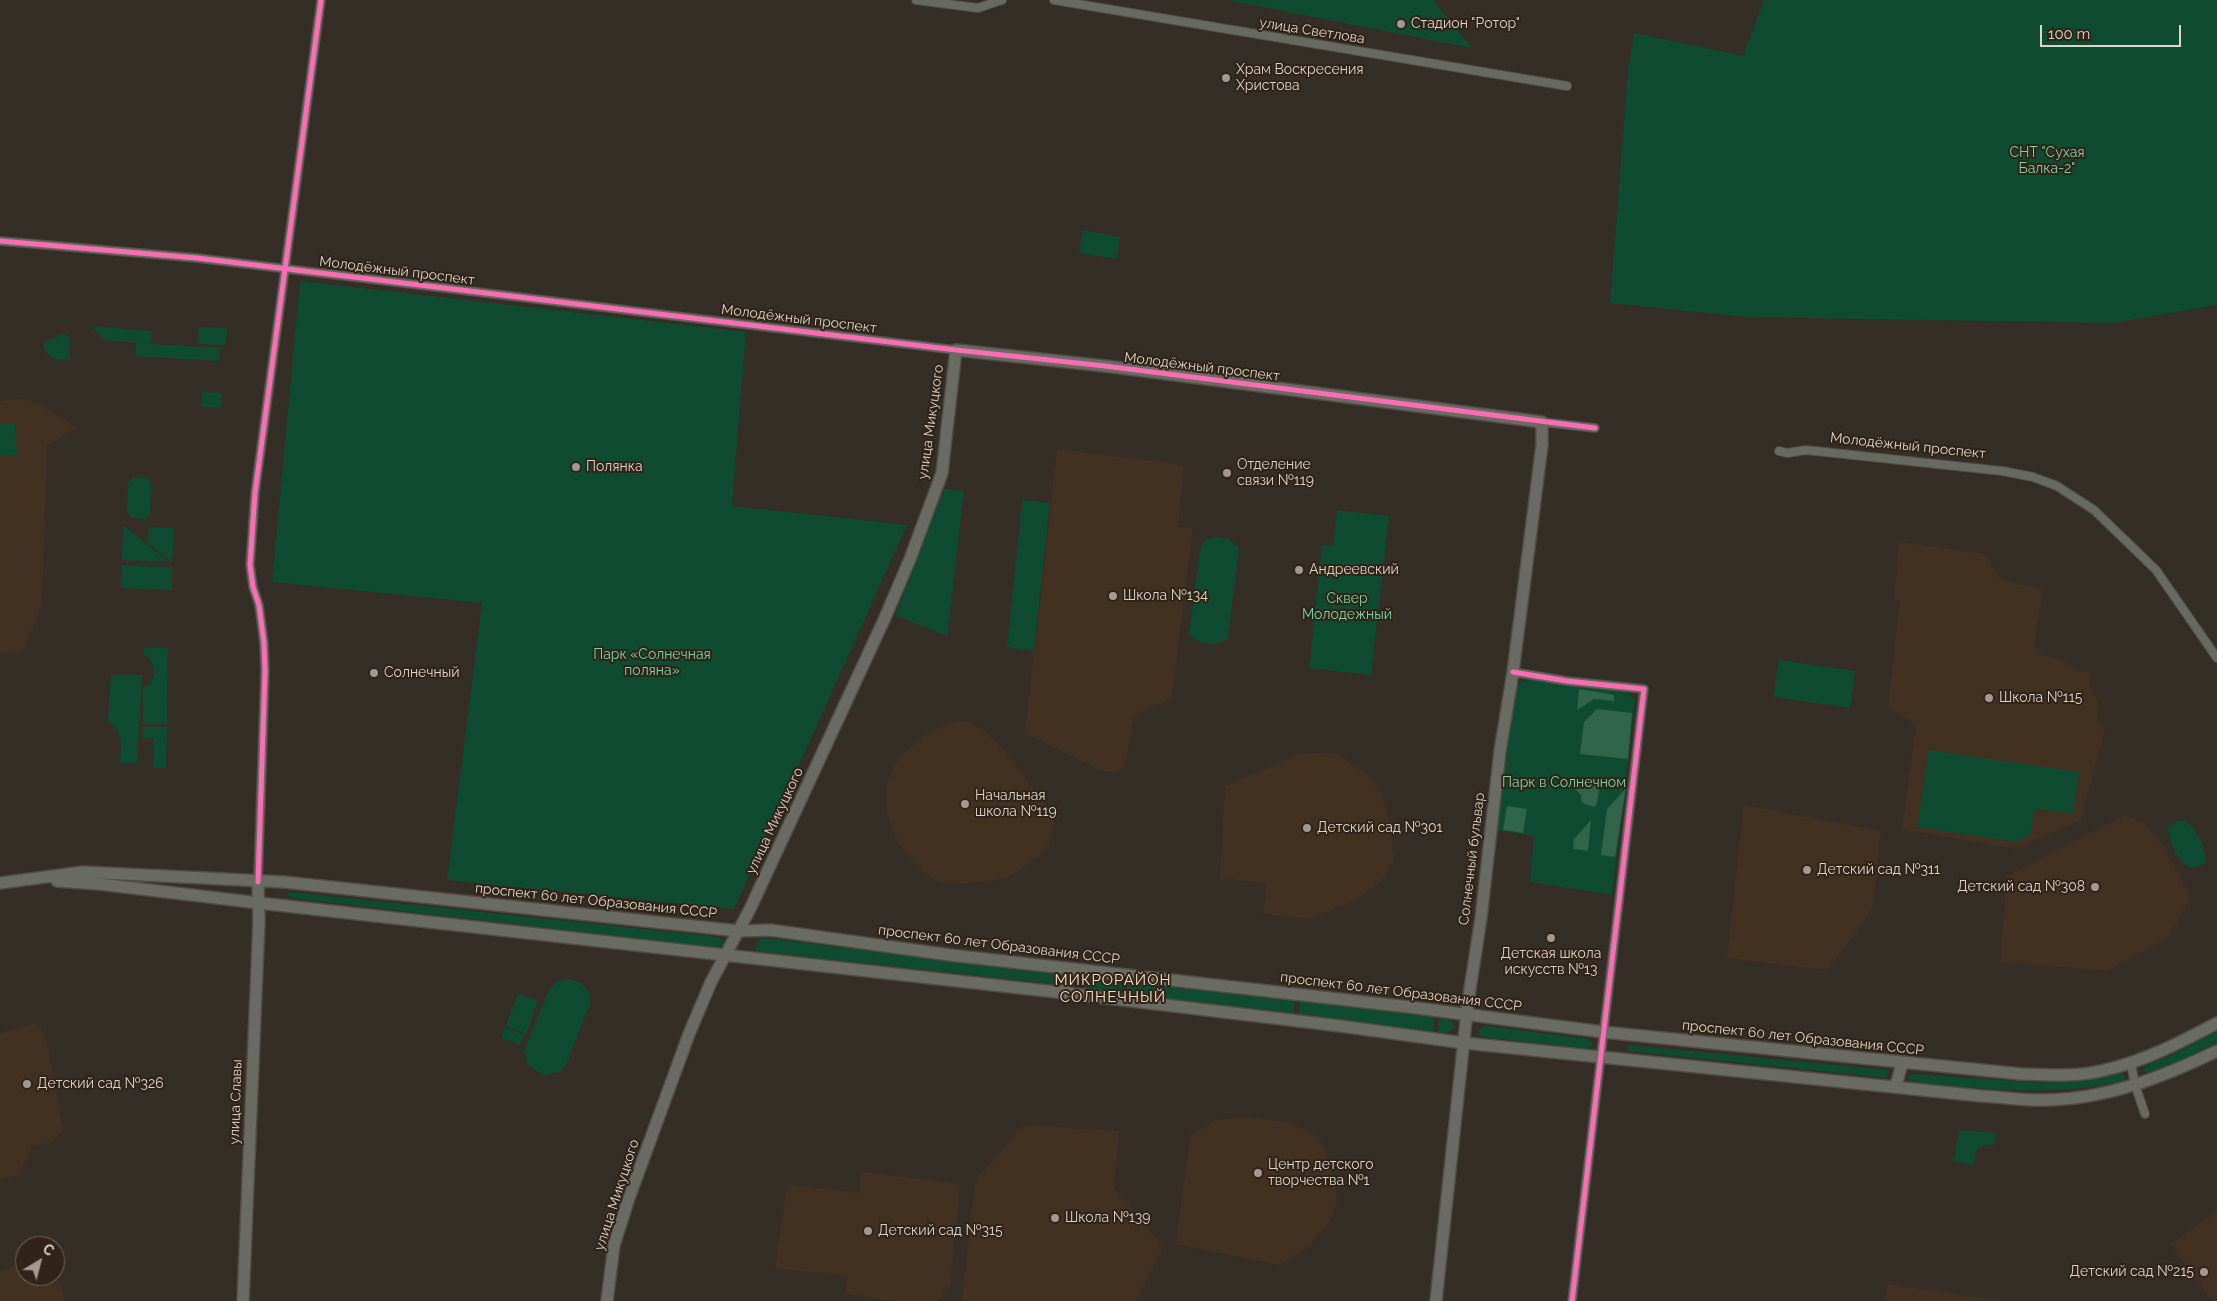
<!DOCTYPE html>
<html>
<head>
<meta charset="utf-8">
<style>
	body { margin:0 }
	#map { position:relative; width:2217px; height:1301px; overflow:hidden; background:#352e27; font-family:Raleway,sans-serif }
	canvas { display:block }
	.north { position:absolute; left:15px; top:1236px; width:50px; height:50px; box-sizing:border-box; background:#302317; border:1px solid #756a5f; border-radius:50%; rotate:37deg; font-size:14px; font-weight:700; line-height:20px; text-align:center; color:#ddd4cc }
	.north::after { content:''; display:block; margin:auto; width:18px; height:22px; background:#a29a92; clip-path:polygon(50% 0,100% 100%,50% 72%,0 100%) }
	.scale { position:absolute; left:2040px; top:25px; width:141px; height:22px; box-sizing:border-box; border:2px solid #ddd4cc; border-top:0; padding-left:6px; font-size:15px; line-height:18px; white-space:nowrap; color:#ddd4cc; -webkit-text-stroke:4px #302317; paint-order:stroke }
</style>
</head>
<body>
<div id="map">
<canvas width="2217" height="1301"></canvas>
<div class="north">С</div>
<div class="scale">100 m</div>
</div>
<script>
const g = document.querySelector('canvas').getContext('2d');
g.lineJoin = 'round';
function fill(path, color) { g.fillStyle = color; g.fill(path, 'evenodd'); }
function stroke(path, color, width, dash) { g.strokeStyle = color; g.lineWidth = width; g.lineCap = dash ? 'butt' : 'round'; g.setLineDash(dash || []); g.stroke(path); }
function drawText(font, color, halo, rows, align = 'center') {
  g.font = font + ' Raleway,sans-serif'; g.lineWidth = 4; g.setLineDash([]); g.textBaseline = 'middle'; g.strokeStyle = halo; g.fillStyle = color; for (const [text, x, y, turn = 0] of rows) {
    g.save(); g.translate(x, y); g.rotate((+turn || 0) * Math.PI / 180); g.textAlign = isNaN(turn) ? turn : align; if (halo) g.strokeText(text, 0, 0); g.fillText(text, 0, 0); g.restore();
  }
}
const built = new Path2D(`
	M23 399 43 406 77 428 47 445 42 604 23 651 0 653V401Z
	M1057 449 1184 465 1178 527 1193 528 1172 698 1134 715 1126 762 1124 768 1117 772 1102 771 1025 733Z
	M1899 542 1985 554 2001 580 2043 590 2034 643 2039 654 2066 661 2071 669 2091 672 2090 687 2099 703 2097 723 2105 728 2081 820 2016 849 1902 829 1916 724 1888 708 1900 601 1894 600Z
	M956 721 968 722 984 731 992 738 1009 756 1046 806 1054 822 1049 843 1040 855 1011 876 989 882 949 884 938 882 925 874 898 843 887 812V780L901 755 929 732Z
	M1335 752 1368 775 1380 792 1389 818 1394 859 1381 882 1357 899 1326 912 1307 918 1263 914 1267 883 1220 878 1225 786 1300 754Z
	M1744 805 1881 831 1873 908 1828 970 1727 958Z
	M2126 815 2145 824 2162 844 2191 898 2167 939 2106 971 2000 962 2007 876Z
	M37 1023 46 1037 63 1130 52 1142 32 1146 19 1175 0 1180V1033Z
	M1247 1117 1284 1122 1313 1133 1325 1147 1338 1199 1330 1221 1307 1248 1280 1265 1176 1244 1190 1135 1216 1120Z
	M1024 1125 1119 1131 1114 1188 1163 1247 1136 1301H962L975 1181Z
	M862 1172 960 1184 950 1286 937 1301H896L846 1294 847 1276 775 1268 787 1185 859 1193Z
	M2217 1211V1301H2212L2171 1244Z
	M25 1265V1276H53L54 1282 59 1280 64 1301H0V1270Z
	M1887 1284 2005 1301H1885Z`);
const green = new Path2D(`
	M1226 0H1433L1472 48Z
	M1764 0H2217V305L2112 323 1746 317 1610 303 1628 69 1634 33 1743 56Z
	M1083 230 1120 237 1117 259 1079 253Z
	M300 281 746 332 732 506 907 525 734 909 447 880 482 603 272 582Z
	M91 326 152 331 151 344 219 348V361L135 356 136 343 149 344 104 340Z
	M199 327 227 328 226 345 198 344Z
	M65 333 69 339 70 360 54 359C48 355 42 350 45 342Z
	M202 392 222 393 221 408 201 407Z
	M15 423 17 455 0 456V424Z
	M133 477 147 478 151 483 150 514 146 519 133 518 127 513 128 483Z
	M944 489 964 491 947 636 895 615Z
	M1022 500 1050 503 1034 651 1007 647Z
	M1337 510 1389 516 1371 675 1309 668 1322 545 1333 546Z
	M123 525 169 562 122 560Z
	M149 527 174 528 172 562 147 542Z
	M1215 537 1229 539 1239 548 1228 638C1214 648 1201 646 1189 634L1201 545 1205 540Z
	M122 565 172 567V590L121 588Z
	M144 648H168L167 724H143V688L150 684 155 673 151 660 144 655Z
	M1779 660 1855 671 1850 708 1773 697Z
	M111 675H142L137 763H120C121 745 124 732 108 721Z
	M1528 680 1625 691 1635 700 1612 895 1530 882 1534 836 1497 830 1515 688 1520 683Z
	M143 727H167L166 768H153L154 739 142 738Z
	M1929 750 2079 772 2073 813 2035 809 2030 835 2016 842 1917 827Z
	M2180 820C2194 820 2207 849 2205 862 2186 882 2168 844 2168 826Z
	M291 892 719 937 723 941V945L717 948 292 898 287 895Z
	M765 938 1051 973 1057 975 1059 980 1058 983 1054 984 755 951 760 939Z
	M1082 978 1122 982 1121 993 1083 988 1077 983Z
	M565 979C579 979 593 989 590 1004L566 1065 559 1072 544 1075 528 1065 524 1051 549 990 556 982Z
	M1128 983 1295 1000 1293 1015 1126 993Z
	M518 994 538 1001 526 1034 506 1026Z
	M1300 1001 1434 1016 1433 1032 1299 1015Z
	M1439 1016 1452 1021 1454 1025 1452 1030 1446 1033 1438 1032Z
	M1486 1026 1589 1039 1593 1044 1588 1049 1484 1037 1479 1036 1478 1030Z
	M505 1027 524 1035 520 1045 501 1038Z
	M2217 1031V1043L2177 1063 2148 1074 2144 1070 2145 1066 2172 1055Z
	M1628 1045 1887 1070V1078L1628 1051Z
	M2121 1073 2126 1077 2123 1082C2062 1093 2015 1092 1953 1086 1939 1084 1921 1085 1907 1080L1909 1075 1915 1074 2042 1083 2083 1080Z
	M1959 1130 1996 1133 1994 1145 1987 1144 1978 1148 1973 1165 1954 1161Z`);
const forest = new Path2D(`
	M1579 689 1614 695V701L1594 699 1577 710Z
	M1597 709 1632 713 1628 759 1580 754 1584 722Z
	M1577 779 1600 782 1597 804 1594 807 1582 803 1581 795 1576 790Z
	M1626 788 1615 857 1601 855 1607 809Z
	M1507 806 1527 809 1523 833 1503 830Z
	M1591 820 1588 851 1573 849 1574 839Z`);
const street = new Path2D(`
	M916 0 978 8 1002 0
	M1054 0 1567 86
	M0 241 197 258 956 350
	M1542 422 1595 428
	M1779 451 1787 453 1806 450 2002 471 2033 477 2057 486 2094 510 2156 570 2217 658
	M1513 672 1567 681 1644 689 1572 1301
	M258 882 265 671 264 643 259 605 253 587 250 565 255 493 321 0
	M2131 1063 2135 1085 2145 1114`);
const secondary = new Path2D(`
	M57 881 99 884 259 903 1065 993 1340 1026 1464 1043 1981 1096C2003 1097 2025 1101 2046 1100 2107 1099 2163 1077 2217 1051
	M0 883 83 872 284 882 739 931 770 930 950 955 1409 1007 1603 1032 2021 1074C2048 1075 2078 1077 2105 1070 2145 1061 2181 1042 2217 1023
	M1065 993 1069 969
	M1896 1086 1902 1063
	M243 1301 259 921 258 882
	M607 1301 614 1245 629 1198 689 1034 711 982 750 909 884 620 910 559 942 473 956 350 1105 366 1542 422V445L1513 672 1500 751 1481 918 1468 1002 1436 1301`);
const cycleway = new Path2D(`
	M0 241 197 258 956 350 1105 366 1595 428
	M1513 672 1567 681 1644 689 1572 1301
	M258 882 265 671 264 643 259 605 253 587 250 565 255 493 321 0`);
const markers = [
	[1401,24,5,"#a29a92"],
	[1226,78,5,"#a29a92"],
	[576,467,5,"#a29a92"],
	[1227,473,5,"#a29a92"],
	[1299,570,5,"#a29a92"],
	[1113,596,5,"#a29a92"],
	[374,673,5,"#a29a92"],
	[1989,698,5,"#a29a92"],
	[965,804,5,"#a29a92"],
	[1307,828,5,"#a29a92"],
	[1807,870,5,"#a29a92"],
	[2095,887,5,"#a29a92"],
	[1551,938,5,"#a29a92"],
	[27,1084,5,"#a29a92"],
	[1258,1173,5,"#a29a92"],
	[1055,1218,5,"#a29a92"],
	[868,1231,5,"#a29a92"],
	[2204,1272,5,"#a29a92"]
];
const poiNames = [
	["Стадион \"Ротор\"",1411,24],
	["Храм Воскресения",1236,70],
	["Христова",1236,86],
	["Отделение",1237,465],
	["связи №119",1237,481],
	["Полянка",586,467],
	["Андреевский",1309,570],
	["Школа №134",1123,596],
	["Солнечный",384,673],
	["Школа №115",1999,698],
	["Начальная",975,796],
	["школа №119",975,812],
	["Детский сад №301",1317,828],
	["Детский сад №311",1817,870],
	["Детский сад №308",2085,887,"right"],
	["Детская школа",1551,954,"center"],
	["искусств №13",1551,970,"center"],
	["Детский сад №326",37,1084],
	["Центр детского",1268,1165],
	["творчества №1",1268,1181],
	["Школа №139",1065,1218],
	["Детский сад №315",878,1231],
	["Детский сад №215",2194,1272,"right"]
];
const streetNames = [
	["улица Светлова",1312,31,9],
	["Молодёжный проспект",397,271,7],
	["Молодёжный проспект",799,319,7],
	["Молодёжный проспект",1202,367,7],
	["улица Микуцкого",931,422,-82],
	["Молодёжный проспект",1908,446,6],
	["улица Микуцкого",775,821,-65],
	["Солнечный бульвар",1472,859,-83],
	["проспект 60 лет Образования СССР",596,901,6],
	["проспект 60 лет Образования СССР",999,945,7],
	["проспект 60 лет Образования СССР",1401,992,7],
	["проспект 60 лет Образования СССР",1803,1038,6],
	["улица Славы",236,1102,-88],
	["улица Микуцкого",617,1195,-72]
];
const parkNames = [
	["СНТ \"Сухая",2047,153],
	["Балка-2\"",2047,169],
	["Сквер",1347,599],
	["Молодежный",1347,615],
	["Парк «Солнечная",652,655],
	["поляна»",652,671],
	["Парк в Солнечном",1564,783]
];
const neighbourhoodNames = [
	["МИКРОРАЙОН",1113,980],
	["СОЛНЕЧНЫЙ",1113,997]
];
fill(built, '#423121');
fill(green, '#0e4b31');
fill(forest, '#30654b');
stroke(street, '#524c46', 10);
stroke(secondary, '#524c46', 14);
stroke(street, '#676a61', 8);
stroke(secondary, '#6a6b62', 11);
stroke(cycleway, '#f96db3', 5);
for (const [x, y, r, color] of markers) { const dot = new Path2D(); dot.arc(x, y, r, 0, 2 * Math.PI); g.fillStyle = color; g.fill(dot); stroke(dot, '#302317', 2); }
drawText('14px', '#ddd4cc', '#302317', poiNames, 'left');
drawText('14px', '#ddd4cc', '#302317', streetNames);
drawText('14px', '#79d5a7', '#302317', parkNames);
g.letterSpacing = '1px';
drawText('15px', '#f9dfca', '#302317', neighbourhoodNames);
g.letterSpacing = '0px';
</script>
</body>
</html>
